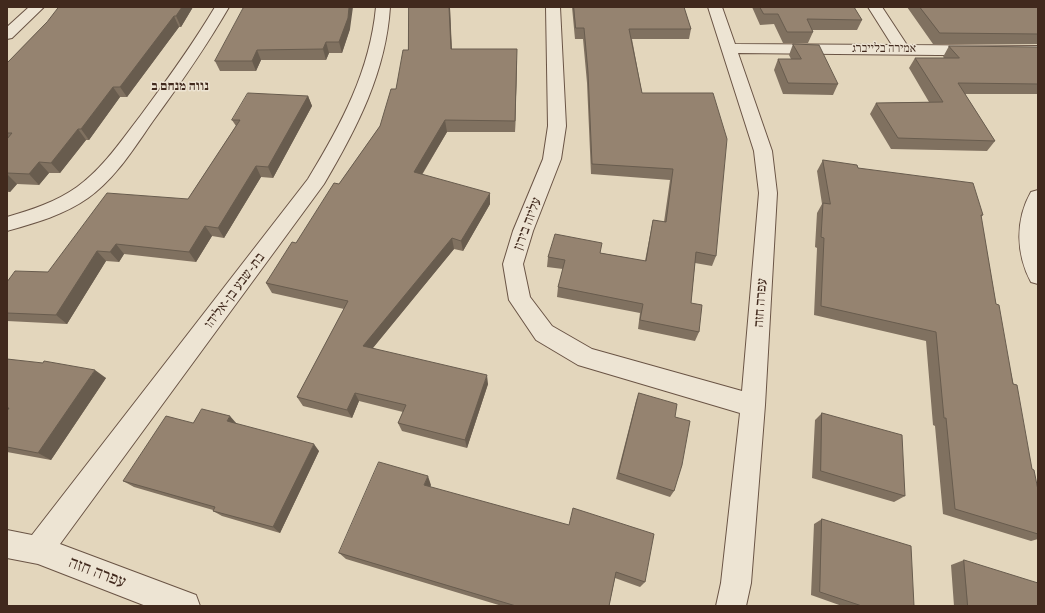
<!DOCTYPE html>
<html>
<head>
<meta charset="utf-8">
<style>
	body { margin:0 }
	#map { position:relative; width:1045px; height:613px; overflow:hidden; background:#e3d6bc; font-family:"IM FELL Great Primer",serif }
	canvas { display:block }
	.frame { position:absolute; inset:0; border:8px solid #41291d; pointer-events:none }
</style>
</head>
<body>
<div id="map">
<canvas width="1045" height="613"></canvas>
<div class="frame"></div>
</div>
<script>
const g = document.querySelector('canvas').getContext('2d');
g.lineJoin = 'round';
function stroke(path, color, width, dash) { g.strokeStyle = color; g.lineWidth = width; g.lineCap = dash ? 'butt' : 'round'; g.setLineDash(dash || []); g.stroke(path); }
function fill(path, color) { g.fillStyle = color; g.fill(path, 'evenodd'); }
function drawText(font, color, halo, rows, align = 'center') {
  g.font = font + ' "IM FELL Great Primer","Frank Ruhl Libre",serif'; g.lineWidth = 3; g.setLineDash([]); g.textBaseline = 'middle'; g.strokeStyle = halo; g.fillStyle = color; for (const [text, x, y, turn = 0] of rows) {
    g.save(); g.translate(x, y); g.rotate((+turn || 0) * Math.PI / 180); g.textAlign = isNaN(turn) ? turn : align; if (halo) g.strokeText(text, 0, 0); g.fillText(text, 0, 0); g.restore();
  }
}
const minor = new Path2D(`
	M29 7H44L12 38 7 39V27Z
	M215 7H229C206 47 180 84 153 121 134 148 116 178 88 198 64 215 35 223 7 231V217C31 210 56 202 77 187 103 168 121 141 141 115 167 80 193 44 215 7Z
	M376 7H390C386 72 357 128 324 184L60 544 196 595 200 606H146L38 564 7 558V530L32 535 308 179C341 125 370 71 376 7Z
	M546 7H560L566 126 561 159 533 231 523 264 530 297 552 326 592 349 742 391 759 193 754 151 708 7H722L735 44 892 45 868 7H882L907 45 1038 46V56L738 53 772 151 777 193 765 405 751 583 746 606H716L721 583 740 413 578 365 536 340 509 300 503 264 513 231 543 159 548 126Z
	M1038 190V284L1031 282C1016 254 1015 220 1031 192Z`);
const wall = new Path2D(`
	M59 7H193L181 27H179L127 97H120L89 140H86L60 173H49L39 185 17 184 10 192H7V63L47 22Z
	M244 7 350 29 342 53H329L326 60H261L256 71H220L215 61Z
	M409 7H491L450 8 452 49 517 61 515 132H447L422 175 490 204 463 251 454 249 373 348 488 384 467 448 402 431 398 423 403 412 359 401 352 418 303 406 297 397 344 309 272 293 266 283 296 243 339 184 380 126 396 89 408 50Z
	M572 7H684L691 29 689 39H632L642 93 716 256 712 266 695 263 691 303 699 332 695 341 638 329 640 313 557 297 558 287 563 269 547 267 548 257 601 253 645 261 651 230 653 220 664 222 670 180 591 174 587 83 583 39H575Z
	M752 7H854L862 20 857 30H812L813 32 808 43H783L774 24 760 25Z
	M907 7H1038V44H933Z
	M793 44 838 84 833 95 783 94 774 70 778 59H791L789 55Z
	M949 46 1038 47V94H965L995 141 987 151 891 149 870 114 876 103 929 102 909 68 915 58H944L943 57Z
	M308 96 312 106 273 178 261 177 224 238 212 236 196 262 124 254 119 262 106 261 67 324 7 321V282L48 272 188 199 236 126 232 120Z
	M823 160 858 168 983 215 981 217 996 304 1032 469 1038 490V539L1031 541 943 514 935 426 933 425 926 341 814 315 817 248 815 247 817 213 822 204 817 171Z
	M7 359 106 378 51 460 7 452Z
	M639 393 675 417 674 491 670 497 616 479 636 401Z
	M822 413 905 496 894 502 812 478 815 420Z
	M193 423 237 424 319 451 280 533 222 516 213 511V510L134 487 123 481Z
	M431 485 430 487 645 582 640 587 615 578 609 606H502L346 559 339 553Z
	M822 519 914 606H842L811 595 814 524Z
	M964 560 1038 606H954L951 565Z`);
const shadedWall = new Path2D(`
	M182 7H193L181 27 176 16Z
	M349 7H353L350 29 342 53 339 42Z
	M449 7 450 8 452 60 451 49Z
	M174 16 179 27 127 97 120 87Z
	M326 42 329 53 326 60 323 49Z
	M517 49V61L515 132V121Z
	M257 50 261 60 256 71 252 61Z
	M113 87 120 97 89 140 81 129Z
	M308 96 312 106 273 178 268 167Z
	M445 120 447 132 416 184 414 172Z
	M78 129 86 140 60 173 51 163Z
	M39 162 49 173 39 185 29 174Z
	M256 166 261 177 224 238 218 228Z
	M7 174 17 184 10 192 7 189Z
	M490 193V204L463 251 461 241Z
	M205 226 212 236 196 262 189 252Z
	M452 238 454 249 367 355 363 346Z
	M116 244 124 254 119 262 110 252Z
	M97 251 106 261 67 324 56 315Z
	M95 370 106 378 51 460 38 453Z
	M487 375 488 384 467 448 465 440Z
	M355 393 359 401 352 418 347 410Z
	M230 416 237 424 234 429 227 421Z
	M314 444 319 451 280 533 273 527Z
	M428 476 431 485 428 493 424 485Z`);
const building = new Path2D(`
	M59 7H182L176 16H174L120 87H113L81 129H78L51 163 39 162 29 174 7 173V139L12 133H7V63L47 22Z
	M244 7H349L348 18 339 42H326L323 49 257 50 252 61H215Z
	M409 7H449L451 49H517L515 121 445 120 414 172 490 193 461 241 452 238 363 346 487 375 465 440 398 423 406 405 355 393 347 410 297 397 348 301 266 283 292 242 296 243 334 183 339 184 380 126 391 89H396L403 50H408Z
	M574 7H684L691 29H629L642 93H713L727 139 716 256 696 252 691 303 702 305 699 332 640 320 643 304 558 287 565 260 548 257 555 234 602 243 600 253 646 261 653 220 666 222 673 169 592 164 588 72 584 28H576Z
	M760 7H854L862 20 807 19 813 32H787L778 14H764Z
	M920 7H1038V34L940 33Z
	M793 44 819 45 838 84 788 83 778 59H801Z
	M949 46 1038 47V84L958 83 995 141 898 138 876 103 943 102 915 58H959Z
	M248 93 308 96 268 167 256 166 218 228 205 226 189 252 116 244 110 252 97 251 56 315 7 313V282L15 271 48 272 107 193 188 199 240 120H232Z
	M823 160 857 165 858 168 973 183 983 215H981L996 304 999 305 1013 384 1017 385 1032 469 1034 470 1038 490V534L955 509 946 418H944L936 332 821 306 824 238 821 237 823 203 830 204Z
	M7 359 43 363 44 361 95 370 38 453 7 447V411L9 408H7Z
	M639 393 677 404 675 417 690 421 682 465 674 491 619 473Z
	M202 409 230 416 227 421 314 444 273 527 213 511 215 507 123 481 166 416 193 423Z
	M822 413 902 435 905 496 821 471Z
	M379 462 428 476 424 485 569 525 573 508 654 534 645 582 616 572 609 606H516L339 553Z
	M822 519 911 546 914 606H862L820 592Z
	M964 560 1038 583V606H968Z`);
const farStreetnames = [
	["אמירה בלייברג",884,49]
];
const farNeighbourhoodnames = [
	["נווה מנחם ב",180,87]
];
const streetNames = [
	["עליזה בירון",528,224,-69],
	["בת-שבע בן-אליהו",235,291,-53],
	["עפרה חזה",761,303,-86]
];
const nearStreetnames = [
	["עפרה חזה",97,573,21]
];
stroke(minor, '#6a5445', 2);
fill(minor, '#ede4d3');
fill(wall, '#807160');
fill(shadedWall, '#685c4e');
fill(building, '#958370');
stroke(building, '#685c4e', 1);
drawText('12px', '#41291d', '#ede4d3', farStreetnames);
drawText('bold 13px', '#41291d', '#ede4d3', farNeighbourhoodnames);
drawText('14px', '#41291d', '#ede4d3', streetNames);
drawText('17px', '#41291d', '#ede4d3', nearStreetnames);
</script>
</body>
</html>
